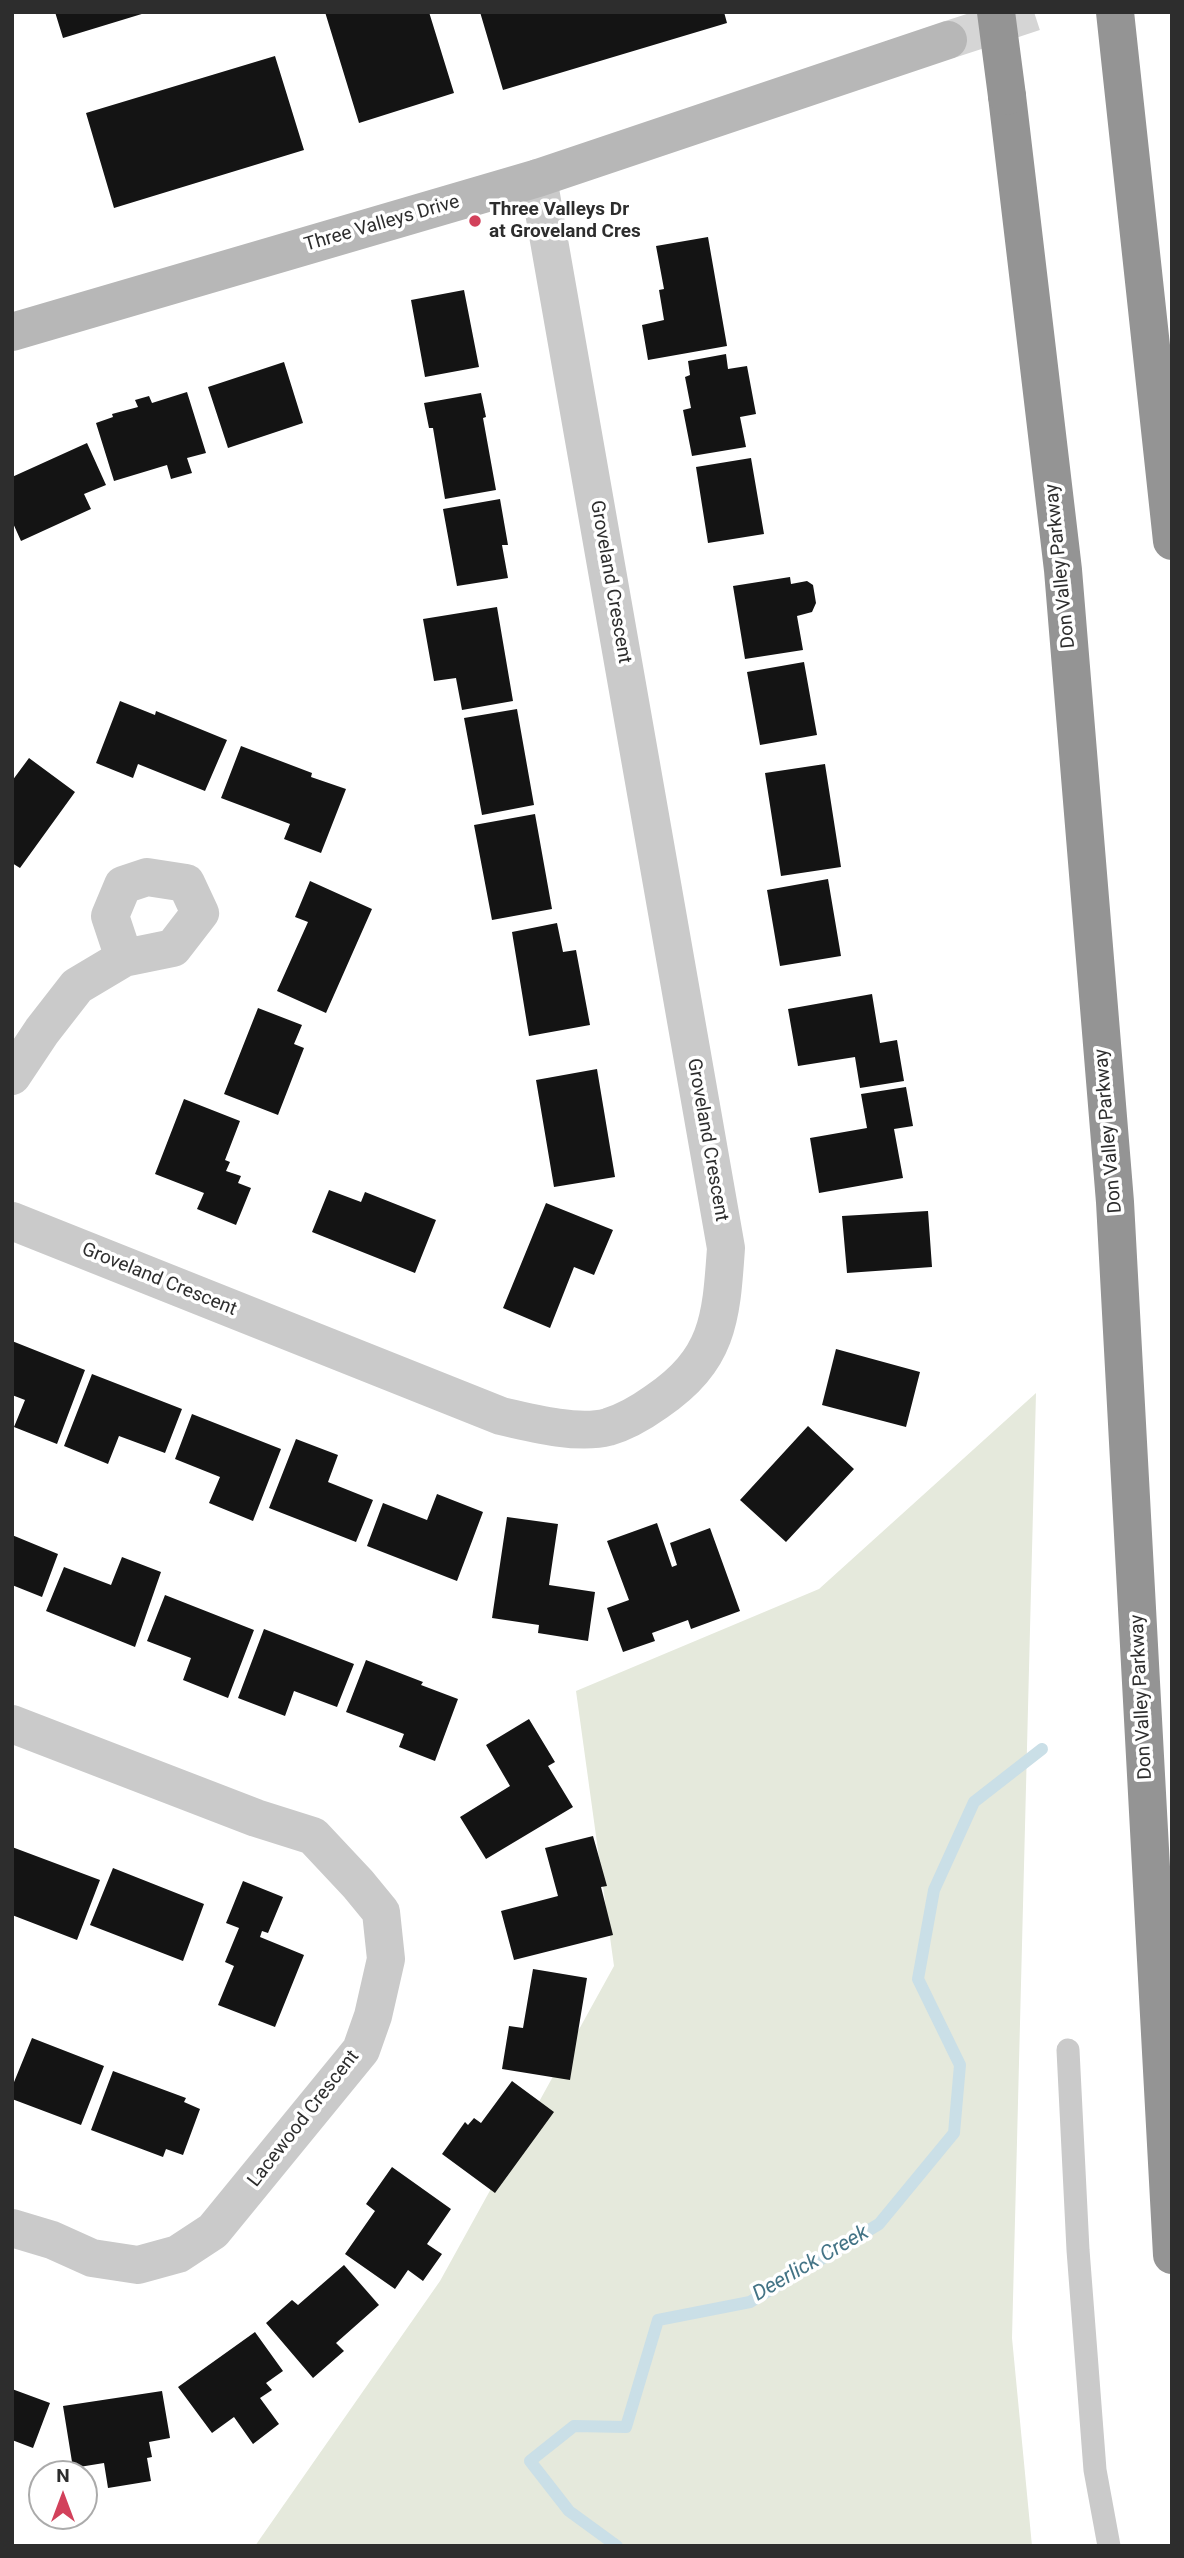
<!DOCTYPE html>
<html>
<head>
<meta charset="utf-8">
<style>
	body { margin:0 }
	#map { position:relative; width:1184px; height:2558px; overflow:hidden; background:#fff; font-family:Roboto,sans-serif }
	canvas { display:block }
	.frame { position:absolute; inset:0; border:14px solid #2d2d2d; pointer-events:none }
	.north { position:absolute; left:28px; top:2460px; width:70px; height:70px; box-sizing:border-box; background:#fff; border:2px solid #ababab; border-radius:50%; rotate:0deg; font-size:19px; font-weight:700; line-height:28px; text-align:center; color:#2d2d2d }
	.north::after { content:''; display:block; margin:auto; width:24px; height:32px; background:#d2415b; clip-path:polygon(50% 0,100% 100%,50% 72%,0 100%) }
</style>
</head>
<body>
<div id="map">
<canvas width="1184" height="2558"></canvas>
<div class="frame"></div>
<div class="north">N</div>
</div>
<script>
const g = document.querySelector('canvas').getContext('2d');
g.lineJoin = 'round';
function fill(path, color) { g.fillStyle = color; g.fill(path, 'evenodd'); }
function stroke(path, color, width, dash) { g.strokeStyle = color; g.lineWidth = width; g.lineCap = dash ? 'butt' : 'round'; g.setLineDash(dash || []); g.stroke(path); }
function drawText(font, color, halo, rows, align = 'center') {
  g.font = font + ' Roboto,sans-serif'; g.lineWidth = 7; g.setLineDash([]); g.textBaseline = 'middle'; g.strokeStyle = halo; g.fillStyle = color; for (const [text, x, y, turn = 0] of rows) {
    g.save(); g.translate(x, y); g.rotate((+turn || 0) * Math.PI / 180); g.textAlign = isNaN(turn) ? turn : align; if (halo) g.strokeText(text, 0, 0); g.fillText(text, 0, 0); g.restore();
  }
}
const green = new Path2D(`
	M1036 1393 1012 2338 1032 2546H255L440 2281 614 1966 576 1691 819 1589Z`);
const stream = new Path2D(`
	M617 2546 569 2511 530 2461 574 2426 626 2427 658 2320 750 2302 879 2224 954 2133 960 2065 918 1979 934 1890 974 1802 1042 1749`);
const building = new Path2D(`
	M55 12H145V13L63 38Z
	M325 12H429L454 93 359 123Z
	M480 12H724L727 23 503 90Z
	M275 56 304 150 114 208 86 113Z
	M708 237 727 346 648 360 642 325 664 320 659 290 664 289 656 246Z
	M464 290 479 367 425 377 411 300Z
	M726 354 728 369 747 366 756 414 740 417 746 447 692 456 683 410 691 408 685 377 690 375 688 361Z
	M284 362 303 423 228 448 208 387Z
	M187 392 206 453 187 458 192 473 171 479 167 465 114 481 96 423 113 417 112 414 138 407 135 400 149 396 152 403Z
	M481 393 486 417 483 418 496 490 445 499 433 428H429L424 403Z
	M87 443 106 485 84 494 91 509 21 541 12 521V477Z
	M751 458 764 534 708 543 696 467Z
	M500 499 508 545H502L508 578 457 586 443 509Z
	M790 577 791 584 807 581 813 585 816 603 812 612 797 616 803 650 745 659 733 586Z
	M497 607 513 701 462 710 456 678 434 681 423 619Z
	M804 662 817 735 760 745 747 672Z
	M120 701 155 715 156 711 227 740 205 791 138 764 133 778 96 763Z
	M517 709 534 805 482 815 464 718Z
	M241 746 312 773 311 777 346 789 321 853 284 839 290 824 221 798Z
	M29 758 75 792 20 868 12 863V781Z
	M825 764 841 867 781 876 765 773Z
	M535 814 552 909 492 920 474 825Z
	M828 879 841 956 780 966 767 890Z
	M310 881 372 909 326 1013 277 991 308 922 295 917Z
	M557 923 563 952 576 950 590 1025 529 1036 512 932Z
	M872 994 880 1043 897 1040 904 1081 860 1088 855 1057 798 1066 788 1009Z
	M258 1008 302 1025 294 1044 304 1048 278 1115 224 1094Z
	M597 1069 615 1177 554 1187 536 1080Z
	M906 1087 913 1126 894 1129 903 1178 819 1193 810 1138 867 1128 861 1094Z
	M184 1099 240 1121 225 1160 230 1162 226 1171 241 1176 238 1183 251 1188 236 1225 197 1209 204 1193 155 1174Z
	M329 1190 361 1202 365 1192 436 1220 415 1273 312 1232Z
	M546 1203 613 1230 594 1275 574 1267 550 1328 503 1308Z
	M928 1211 932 1267 847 1273 842 1216Z
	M12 1341 85 1370 57 1444 14 1427 25 1400 12 1395Z
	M836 1349 920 1372 906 1427 822 1405Z
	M92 1374 182 1409 165 1453 119 1436 108 1464 64 1446Z
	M192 1414 281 1449 253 1521 209 1503 220 1477 175 1459Z
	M808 1426 854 1469 786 1542 740 1500Z
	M296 1439 338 1455 328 1482 373 1500 356 1542 269 1508Z
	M437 1494 483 1512 457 1581 367 1546 383 1503 427 1520Z
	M507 1517 558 1524 549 1585 595 1592 588 1641 538 1633 539 1625 492 1618Z
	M657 1523 672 1567 677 1565 670 1543 710 1528 740 1611 691 1629 688 1620 652 1633 655 1641 623 1652 607 1608 629 1600 607 1541Z
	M12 1535 58 1554 42 1597 12 1585Z
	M122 1557 161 1572 135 1647 46 1611 64 1567 111 1585Z
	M165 1595 254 1630 228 1698 183 1680 191 1658 147 1641Z
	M264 1629 354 1664 337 1707 294 1691 285 1716 238 1698Z
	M366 1660 423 1682 421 1685 458 1699 435 1761 399 1747 404 1734 346 1712Z
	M529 1719 555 1762 548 1766 573 1807 486 1859 460 1817 510 1786 486 1745Z
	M593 1836 607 1886 601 1887 613 1935 514 1960 501 1911 558 1896 545 1848Z
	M12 1847 100 1880 77 1940 12 1915Z
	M113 1868 204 1904 183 1961 90 1925Z
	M243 1881 283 1897 268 1933 262 1931 260 1937 304 1955 275 2027 218 2005 234 1966 225 1962 239 1928 226 1923Z
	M533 1969 587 1978 570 2080 502 2069 509 2026 523 2028Z
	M32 2038 104 2066 81 2125 12 2099V2087Z
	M113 2071 186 2098 184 2102 200 2109 183 2155 166 2149 163 2157 91 2130Z
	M512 2081 554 2112 495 2193 442 2154 465 2122 468 2125 474 2118 481 2123Z
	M392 2167 451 2209 427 2244 442 2254 423 2281 408 2270 395 2289 345 2254 375 2211 366 2204Z
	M344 2265 379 2305 336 2343 344 2351 313 2378 266 2323 292 2300 298 2305Z
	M255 2332 283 2371 266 2383 272 2390 260 2398 279 2424 253 2444 234 2417 212 2433 178 2387Z
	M12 2389 50 2403 33 2448 12 2440Z
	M162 2391 170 2438 149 2442 152 2457 147 2458 151 2481 108 2488 104 2463 73 2468 63 2406Z`);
const secondaryTunnel = new Path2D(`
	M948 40 1034 12`);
const lane = new Path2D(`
	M1068 2050 1078 2250 1095 2470 1109 2546`);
const street = new Path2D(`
	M12 1076 42 1031 77 986 124 958 173 948 200 913 186 883 147 877 123 885 110 916 124 958
	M12 1221 501 1416C531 1423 578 1435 608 1427 625 1422 642 1412 656 1402 719 1359 721 1319 726 1248L538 178
	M12 1724 256 1818 313 1836 358 1884 381 1912 386 1959 373 2016 361 2050 213 2231 178 2254 138 2265 92 2258 52 2240 12 2228`);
const secondary = new Path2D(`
	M12 332 538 178 948 40`);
const highway = new Path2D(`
	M1115 12 1172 541
	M1007 96 1063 570 1115 1202 1172 2255`);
const highwayBridge = new Path2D(`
	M996 12 1007 96`);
const markers = [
	[475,221,7,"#d2415b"]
];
const poiNames = [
	["Three Valleys Dr",489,210],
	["at Groveland Cres",489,232]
];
const streetNames = [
	["Three Valleys Drive",382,224,-16],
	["Don Valley Parkway",1061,566,-96],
	["Groveland Crescent",610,582,80],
	["Don Valley Parkway",1109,1131,-95],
	["Groveland Crescent",707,1140,80],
	["Groveland Crescent",159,1280,22],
	["Don Valley Parkway",1142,1697,-93],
	["Lacewood Crescent",304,2119,-52]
];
const waterNames = [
	["Deerlick Creek",811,2264,-30]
];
fill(green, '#e5e9dc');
stroke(stream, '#cadfe7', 12);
fill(building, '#141414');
stroke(secondaryTunnel, '#d5d5d5', 38, [38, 19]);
stroke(lane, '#cacaca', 23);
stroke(street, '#cacaca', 38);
stroke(secondary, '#b7b7b7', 38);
stroke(highway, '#949494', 38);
stroke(highwayBridge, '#949494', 38);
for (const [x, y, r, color] of markers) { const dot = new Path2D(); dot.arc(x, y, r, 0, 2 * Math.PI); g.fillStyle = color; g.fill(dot); stroke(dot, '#fff', 2.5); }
drawText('bold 19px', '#2d2d2d', '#fff', poiNames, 'left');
drawText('19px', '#2d2d2d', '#fff', streetNames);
drawText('italic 21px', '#447486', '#fff', waterNames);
</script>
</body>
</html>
